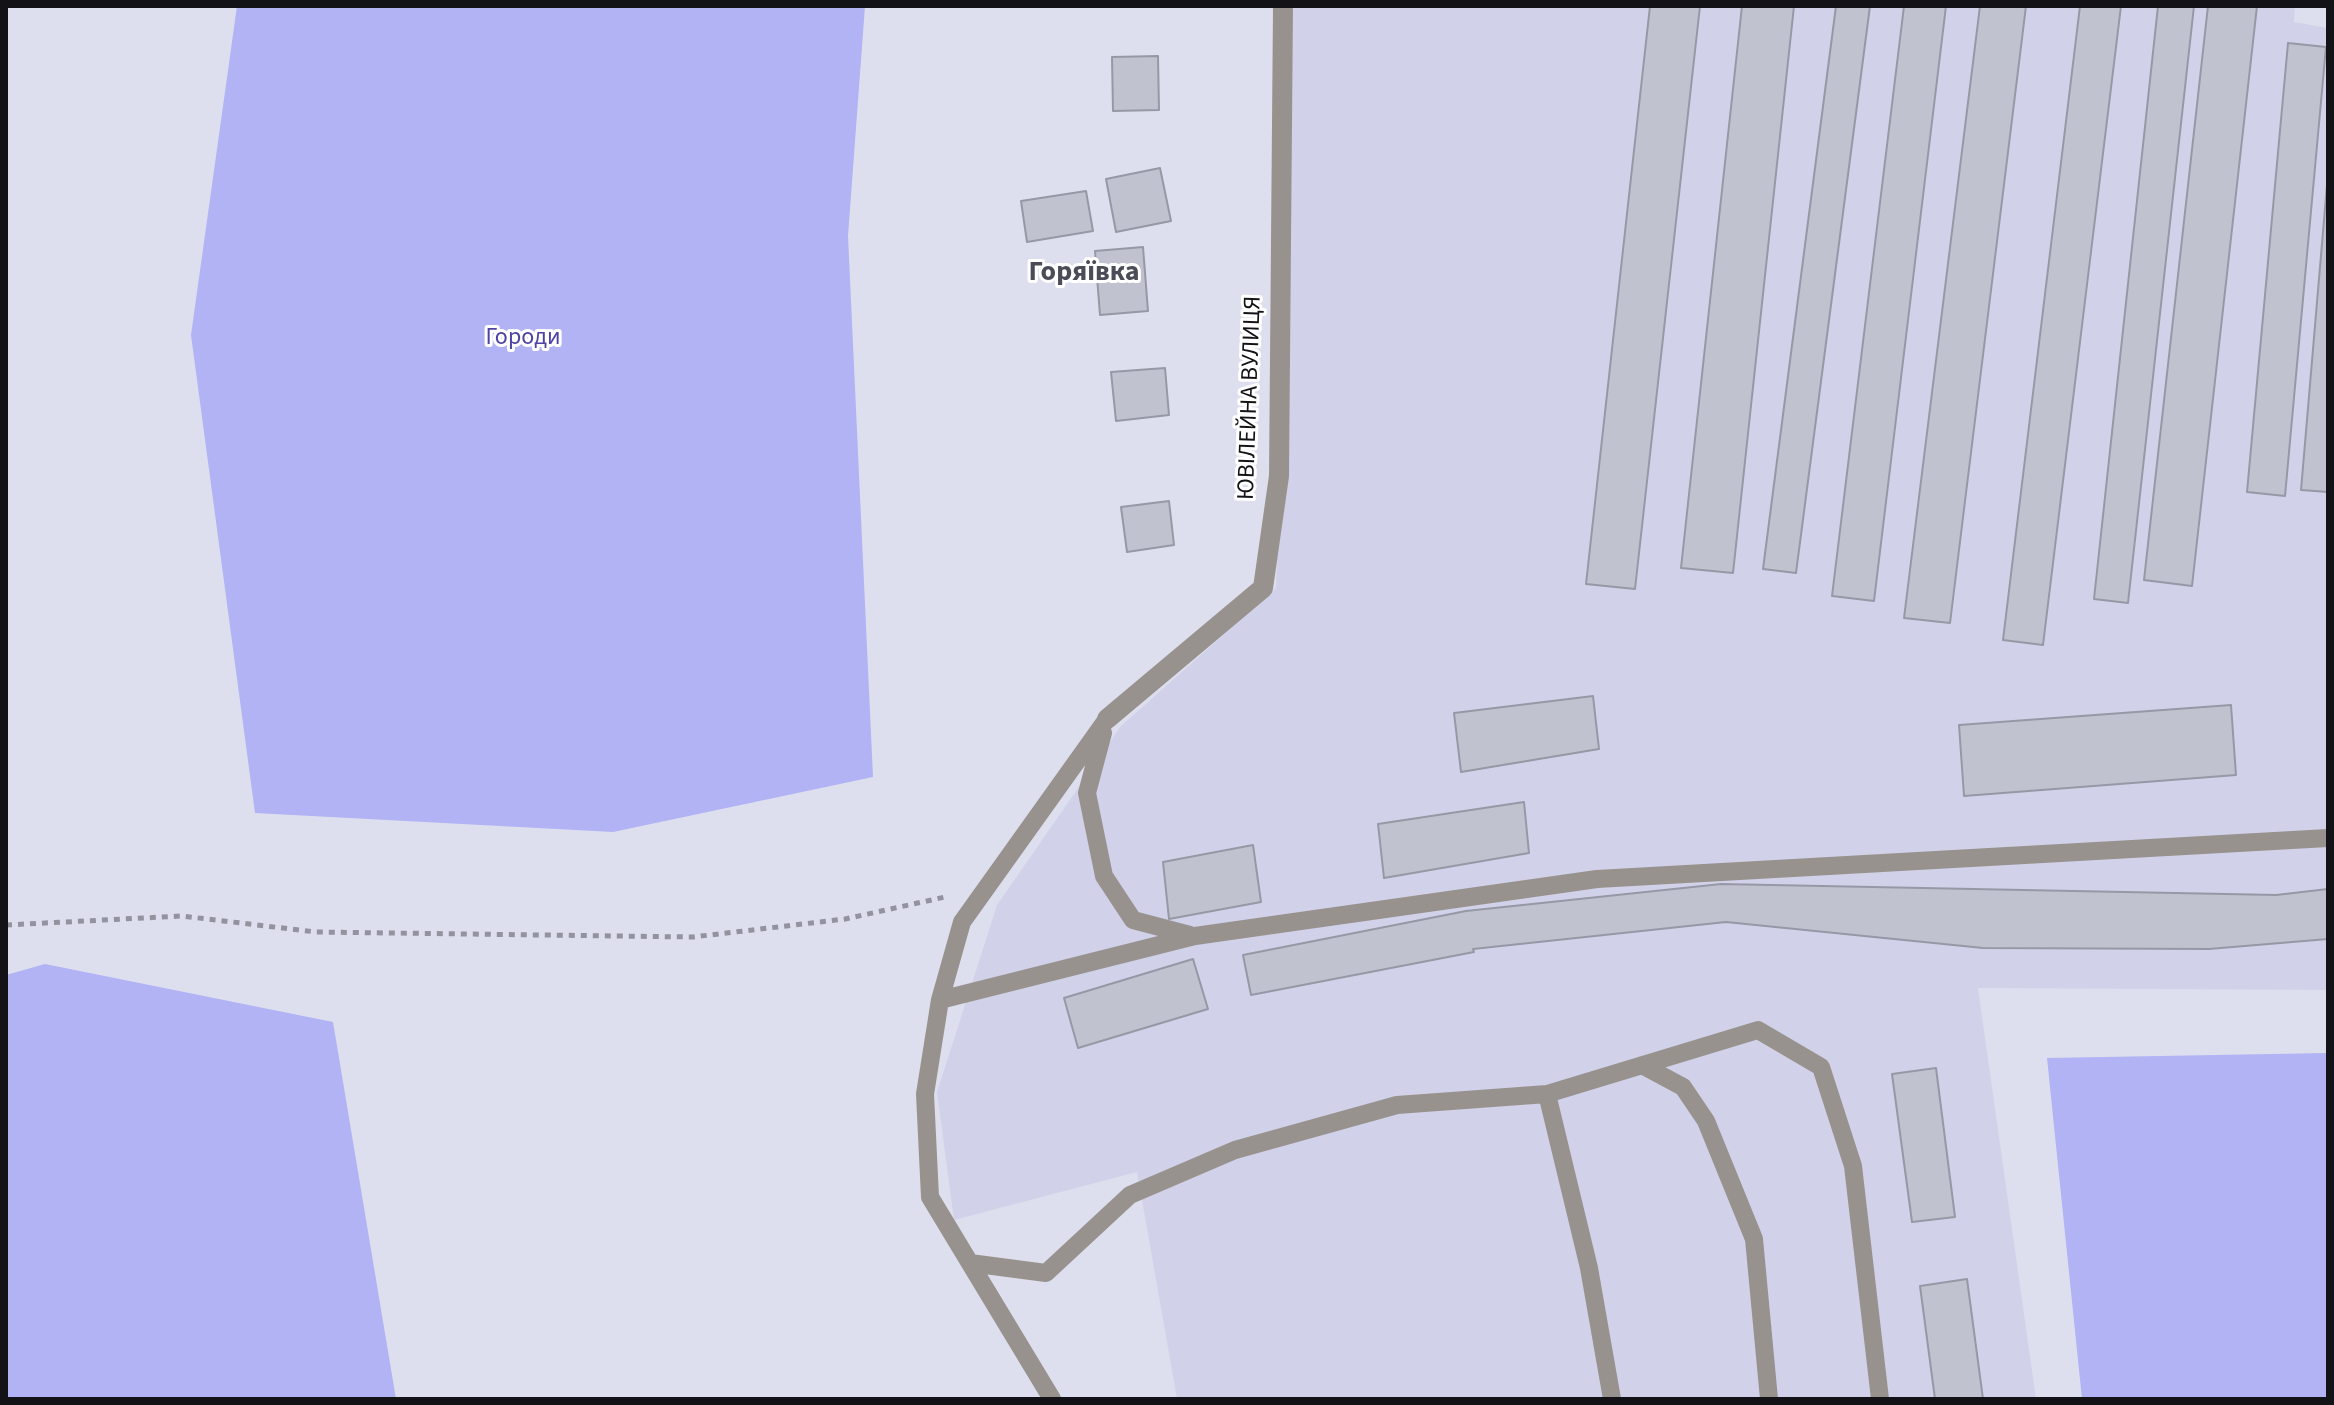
<!DOCTYPE html>
<html>
<head>
<meta charset="utf-8">
<style>
	body { margin:0 }
	#map { position:relative; width:2334px; height:1405px; overflow:hidden; background:#dedfee; font-family:"Source Sans 3",sans-serif }
	canvas { display:block }
	.frame { position:absolute; inset:0; border:8px solid #121217; pointer-events:none }
</style>
</head>
<body>
<div id="map">
<canvas width="2334" height="1405"></canvas>
<div class="frame"></div>
</div>
<script>
const g = document.querySelector('canvas').getContext('2d');
g.lineJoin = 'round';
function fill(path, color) { g.fillStyle = color; g.fill(path, 'evenodd'); }
function stroke(path, color, width, dash) { g.strokeStyle = color; g.lineWidth = width; g.lineCap = dash ? 'butt' : 'round'; g.setLineDash(dash || []); g.stroke(path); }
function drawText(font, color, halo, rows, align = 'center') {
  g.font = font + ' "Source Sans 3",sans-serif'; g.lineWidth = 6; g.setLineDash([]); g.textBaseline = 'middle'; g.strokeStyle = halo; g.fillStyle = color; for (const [text, x, y, turn = 0] of rows) {
    g.save(); g.translate(x, y); g.rotate((+turn || 0) * Math.PI / 180); g.textAlign = isNaN(turn) ? turn : align; if (halo) g.strokeText(text, 0, 0); g.fillText(text, 0, 0); g.restore();
  }
}
const built = new Path2D(`
	M1293 6H2295L2294 22 2328 28V990L1978 988 2036 1399H1177L1137 1172 954 1220 937 1092 997 905 1121 726 1276 588Z`);
const green = new Path2D(`
	M237 6H865L848 236 873 777 613 832 255 813 191 335Z
	M45 964 333 1022 396 1399H6V975Z
	M2328 1053V1399H2082L2047 1058Z`);
const building = new Path2D(`
	M1650 6H1700L1635 589 1586 584Z
	M1742 6H1794L1733 573 1681 568Z
	M1836 6H1870L1796 573 1763 569Z
	M1904 6H1946L1874 601 1832 596Z
	M1980 6H2026L1950 623 1904 618Z
	M2080 6H2121L2043 645 2003 640Z
	M2158 6H2194L2128 603 2094 599Z
	M2208 6H2257L2192 586 2144 580Z
	M2288 43 2326 47 2285 496 2247 492Z
	M1158 56 1159 110 1113 111 1112 57Z
	M1160 168 1171 221 1116 232 1106 179Z
	M2328 173V492L2301 490Z
	M1086 191 1093 231 1027 242 1021 201Z
	M1143 247 1148 311 1100 315 1095 251Z
	M1165 368 1169 415 1116 421 1111 372Z
	M1169 501 1174 545 1127 552 1121 507Z
	M1593 696 1599 749 1461 772 1454 713Z
	M2231 705 2236 775 1964 796 1959 725Z
	M1524 802 1529 853 1384 878 1378 824Z
	M1253 845 1261 902 1169 919 1163 862Z
	M1721 884 2276 895 2328 889V939L2209 949 1983 948 1726 922 1473 949 1474 952 1251 995 1243 955 1466 911Z
	M1193 959 1208 1009 1078 1048 1064 998Z
	M1936 1068 1955 1217 1912 1222 1892 1074Z
	M1967 1279 1983 1399H1935L1920 1286Z`);
const path = new Path2D(`
	M6 925 182 916 316 932 693 937 845 919 945 897`);
const lane = new Path2D(`
	M1103 733 1087 793 1104 876 1133 920 1190 935
	M940 1000 1195 936 1597 879 2328 838
	M1642 1065 1683 1087 1706 1121 1754 1239 1769 1399
	M1547 1094 1589 1268 1612 1399
	M970 1263 1046 1273 1130 1195 1235 1150 1397 1105 1547 1094 1758 1030 1821 1067 1853 1166 1880 1399
	M1052 1399 930 1197 925 1094 940 1000 962 922 1107 719`);
const street = new Path2D(`
	M1107 719 1263 588 1279 476 1283 6`);
const parkNames = [
	["Городи",523,339]
];
const streetNames = [
	["ЮВІЛЕЙНА ВУЛИЦЯ",1251,398,-88]
];
const quarterNames = [
	["Горяївка",1084,274]
];
fill(built, '#d1d2e9');
fill(green, '#b1b3f5');
fill(building, '#c1c2d0');
stroke(building, '#9798a6', 2);
stroke(path, '#92939e', 5, [6, 6]);
stroke(lane, '#98928e', 18);
stroke(street, '#98928e', 20);
drawText('24px', '#4c43a5', '#fff', parkNames);
drawText('24px', '#121217', '#fff', streetNames);
drawText('bold 28px', '#4b4c58', '#fff', quarterNames);
</script>
</body>
</html>
